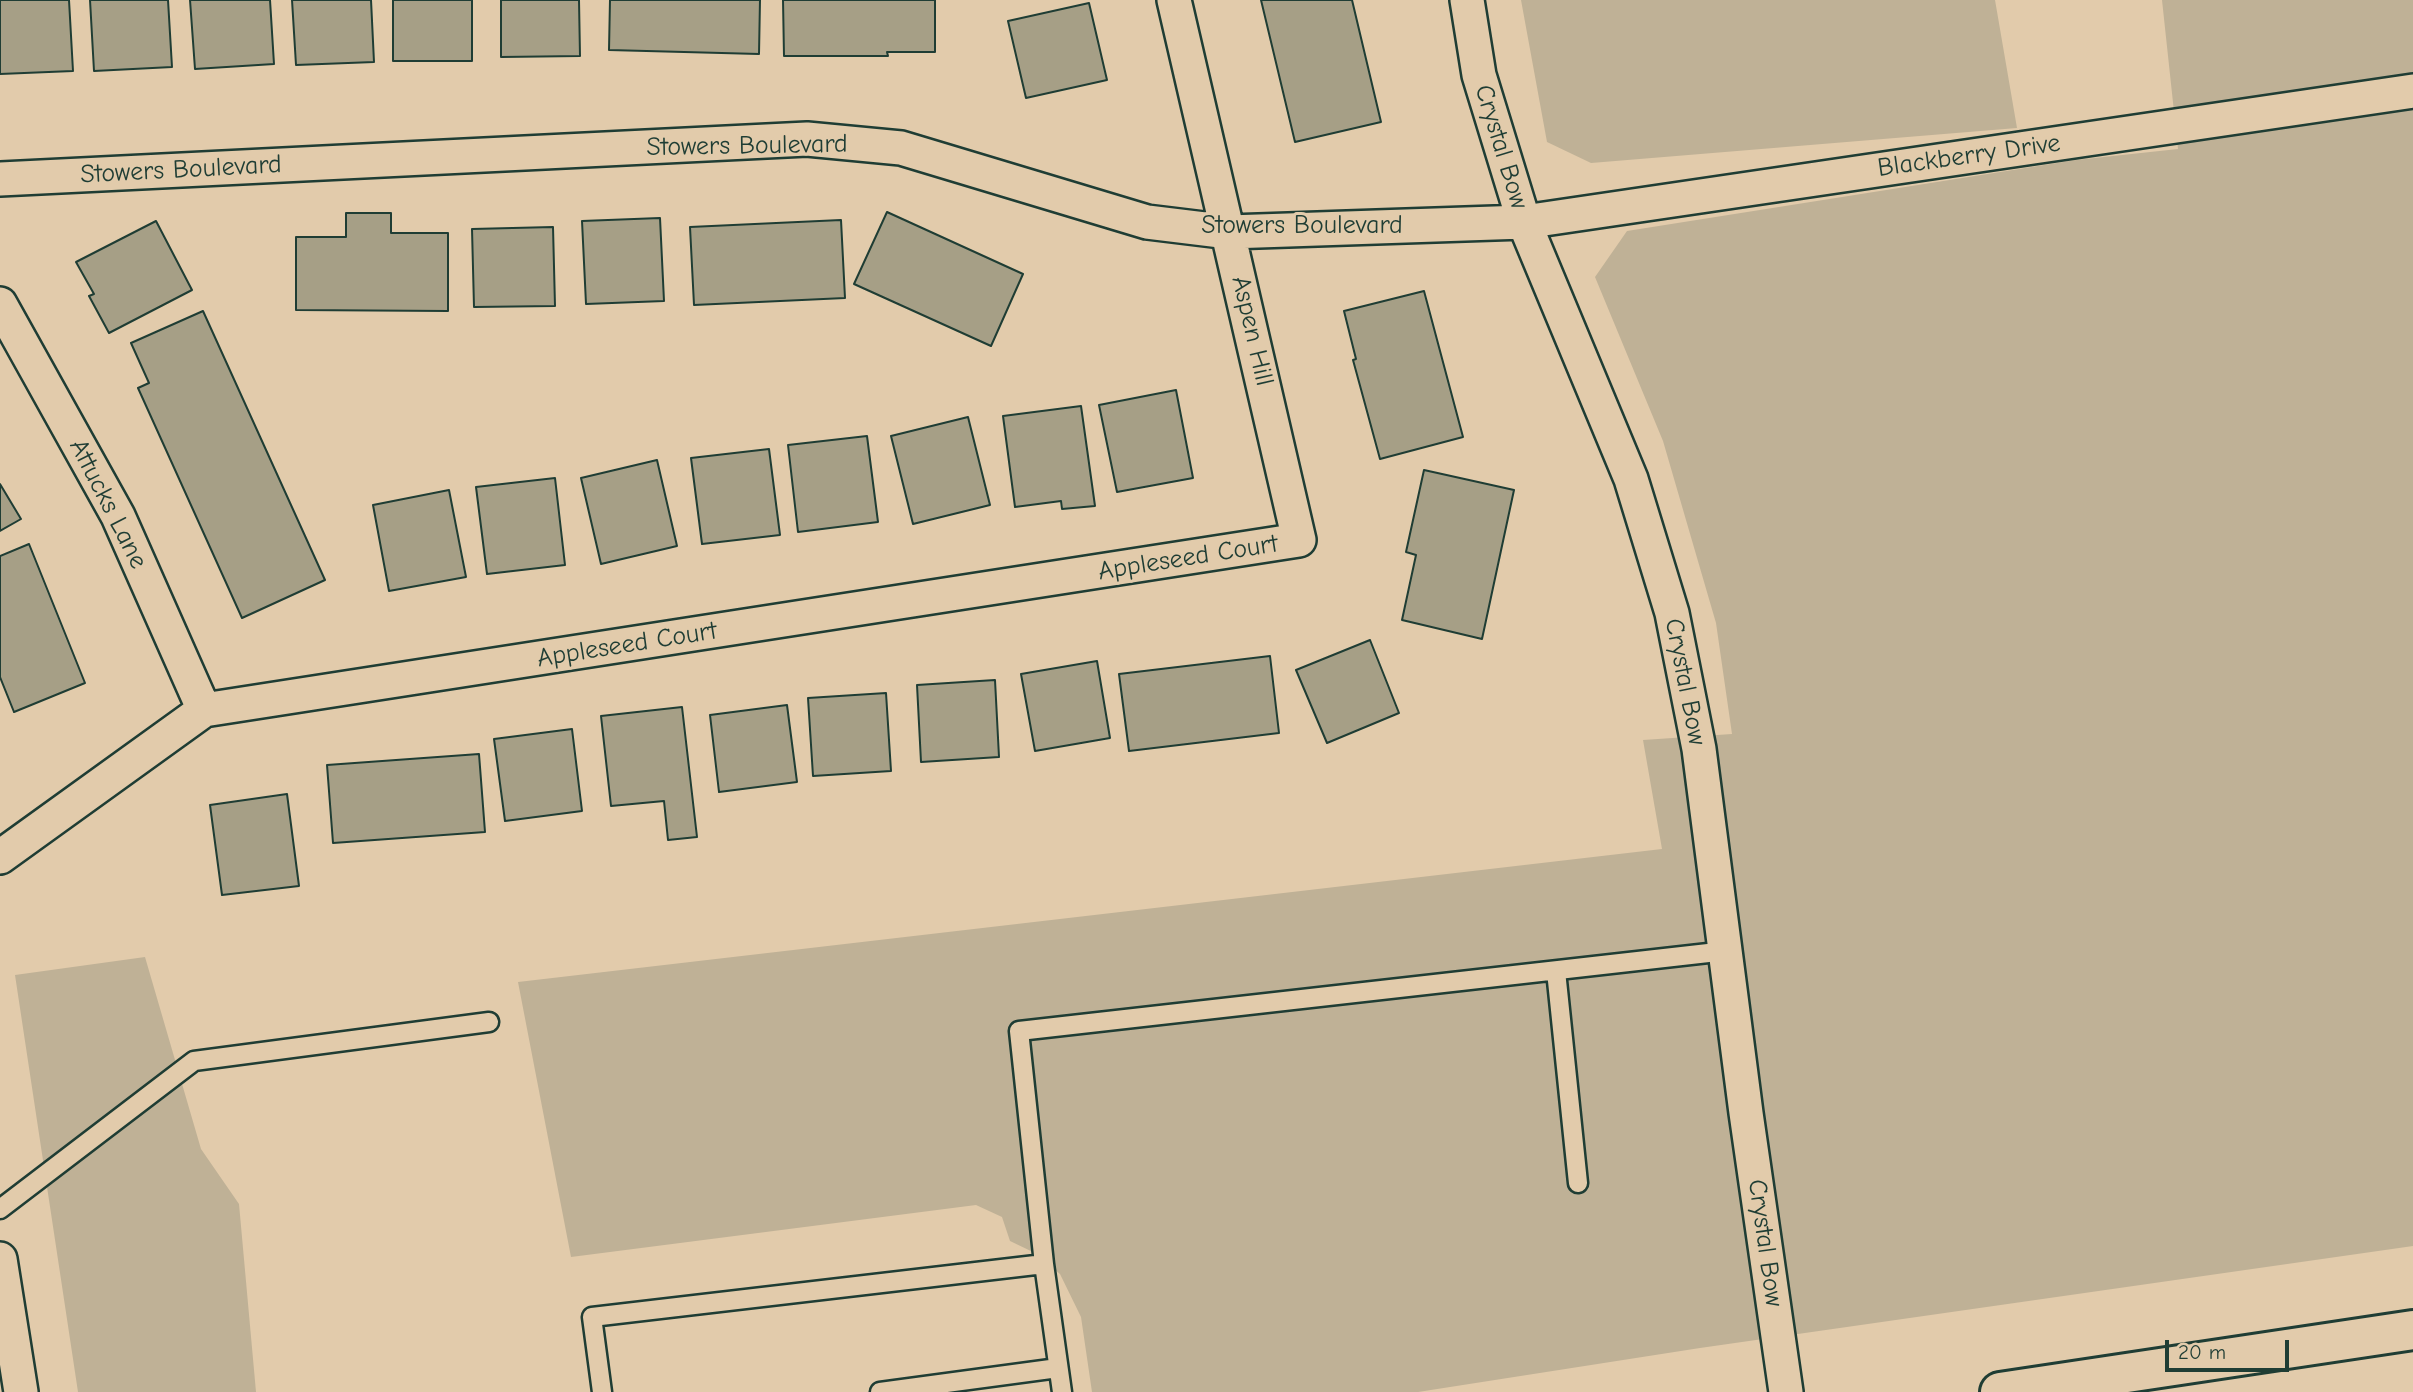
<!DOCTYPE html>
<html>
<head>
<meta charset="utf-8">
<style>
	body { margin:0 }
	#map { position:relative; width:2413px; height:1392px; overflow:hidden; background:#e2cbab; font-family:"Comic Neue",sans-serif }
	canvas { display:block }
	.scale { position:absolute; left:2165px; top:1340px; width:124px; height:32px; box-sizing:border-box; border:4px solid #1f3d34; border-top:0; padding-left:9px; font-size:21px; line-height:24px; white-space:nowrap; color:#1f3d34; -webkit-text-stroke:5px #e2cbab; paint-order:stroke }
</style>
</head>
<body>
<div id="map">
<canvas width="2413" height="1392"></canvas>
<div class="scale">20 m</div>
</div>
<script>
const g = document.querySelector('canvas').getContext('2d');
g.lineJoin = 'round';
function fill(path, color) { g.fillStyle = color; g.fill(path, 'evenodd'); }
function stroke(path, color, width, dash) { g.strokeStyle = color; g.lineWidth = width; g.lineCap = dash ? 'butt' : 'round'; g.setLineDash(dash || []); g.stroke(path); }
function drawText(font, color, halo, rows, align = 'center') {
  g.font = font + ' "Comic Neue",sans-serif'; g.lineWidth = 6; g.setLineDash([]); g.textBaseline = 'middle'; g.strokeStyle = halo; g.fillStyle = color; for (const [text, x, y, turn = 0] of rows) {
    g.save(); g.translate(x, y); g.rotate((+turn || 0) * Math.PI / 180); g.textAlign = isNaN(turn) ? turn : align; if (halo) g.strokeText(text, 0, 0); g.fillText(text, 0, 0); g.restore();
  }
}
const green = new Path2D(`
	M1521 0H1995L2017 128 1591 163 1547 142Z
	M2162 0H2413V1246L1700 1348 1418 1392H1092L1081 1317 1060 1274 1035 1253 1010 1241 1002 1217 976 1205 571 1257 518 982 1662 849 1643 740 1732 734 1716 623 1663 441 1595 277 1627 231 2076 160 2178 149Z
	M145 957 201 1149 239 1204 256 1392H78L15 975Z`);
const building = new Path2D(`
	M0 0H69L73 71 0 74Z
	M90 0H168L172 67 94 71Z
	M190 0H270L274 64 195 69Z
	M292 0H371L374 62 296 65Z
	M393 0H472V61H393Z
	M501 0H579L580 56 501 57Z
	M610 0H760L759 54 609 50Z
	M783 0H935V52H887L888 56H784Z
	M1261 0H1352L1381 122 1295 142Z
	M1089 3 1107 80 1026 98 1008 21Z
	M887 212 1023 274 991 346 854 284Z
	M346 213H391V233H448V311L296 310V237H346Z
	M660 218 664 301 586 304 582 221Z
	M841 220 845 298 694 305 690 227Z
	M156 221 192 290 109 333 89 296 94 294 76 262Z
	M553 227 555 306 474 307 472 229Z
	M1424 291 1463 437 1380 459 1353 360 1356 359 1344 311Z
	M203 311 325 580 242 618 138 388 149 383 131 343Z
	M1176 390 1193 478 1117 492 1099 405Z
	M1081 406 1095 506 1062 509 1061 501 1015 507 1003 416Z
	M968 417 990 505 913 524 891 436Z
	M867 436 878 522 798 532 788 445Z
	M769 449 780 535 702 544 691 458Z
	M657 460 677 546 601 564 581 478Z
	M1424 470 1514 490 1482 639 1402 620 1416 555 1406 552Z
	M555 478 565 565 487 574 476 487Z
	M0 484 21 519 0 531Z
	M449 490 466 577 389 591 373 505Z
	M29 544 85 683 14 712 0 677V556Z
	M1370 640 1399 713 1327 743 1296 670Z
	M1270 656 1279 733 1129 751 1119 674Z
	M1097 661 1110 738 1035 751 1021 674Z
	M995 680 999 757 921 762 917 685Z
	M886 693 891 771 813 776 808 698Z
	M787 705 797 782 719 792 710 715Z
	M682 707 697 837 668 840 664 801 611 806 601 716Z
	M572 729 582 811 505 821 494 739Z
	M479 754 485 832 333 843 327 765Z
	M287 794 299 886 222 895 210 805Z`);
const lane = new Path2D(`
	M1556 971 1578 1183
	M0 1209 194 1061 489 1022
	M1044 1264 1019 1031 1726 951
	M602 1392 592 1317 1044 1264 1062 1392
	M880 1392 1058 1368`);
const street = new Path2D(`
	M1467 0 1479 75 1524 222 1631 479 1672 613 1699 749 1746 1113 1786 1392
	M0 179 807 139 901 148 1147 222 1229 232 1524 222 2413 91
	M0 304 118 516 204 710
	M0 857 204 710 1299 540 1174 0
	M0 1259 21 1392`);
const secondary = new Path2D(`
	M2000 1392 2413 1330`);
const streetNames = [
	["Stowers Boulevard",747,146,-1],
	["Crystal Bow",1501,147,73],
	["Blackberry Drive",1969,156,-8],
	["Stowers Boulevard",181,170,-3],
	["Stowers Boulevard",1302,226],
	["Aspen Hill",1252,331,77],
	["Attucks Lane",108,504,63],
	["Appleseed Court",1188,558,-9],
	["Appleseed Court",627,645,-9],
	["Crystal Bow",1685,682,79],
	["Crystal Bow",1765,1243,82]
];
fill(green, '#bfb196');
fill(building, '#a69f86');
stroke(building, '#1f3d34', 2);
stroke(lane, '#1f3d34', 23);
stroke(street, '#1f3d34', 38);
stroke(secondary, '#1f3d34', 44);
stroke(lane, '#e2cbab', 18);
stroke(street, '#e2cbab', 33);
stroke(secondary, '#e2cbab', 38);
drawText('26px', '#1f3d34', '#e2cbab', streetNames);
</script>
</body>
</html>
